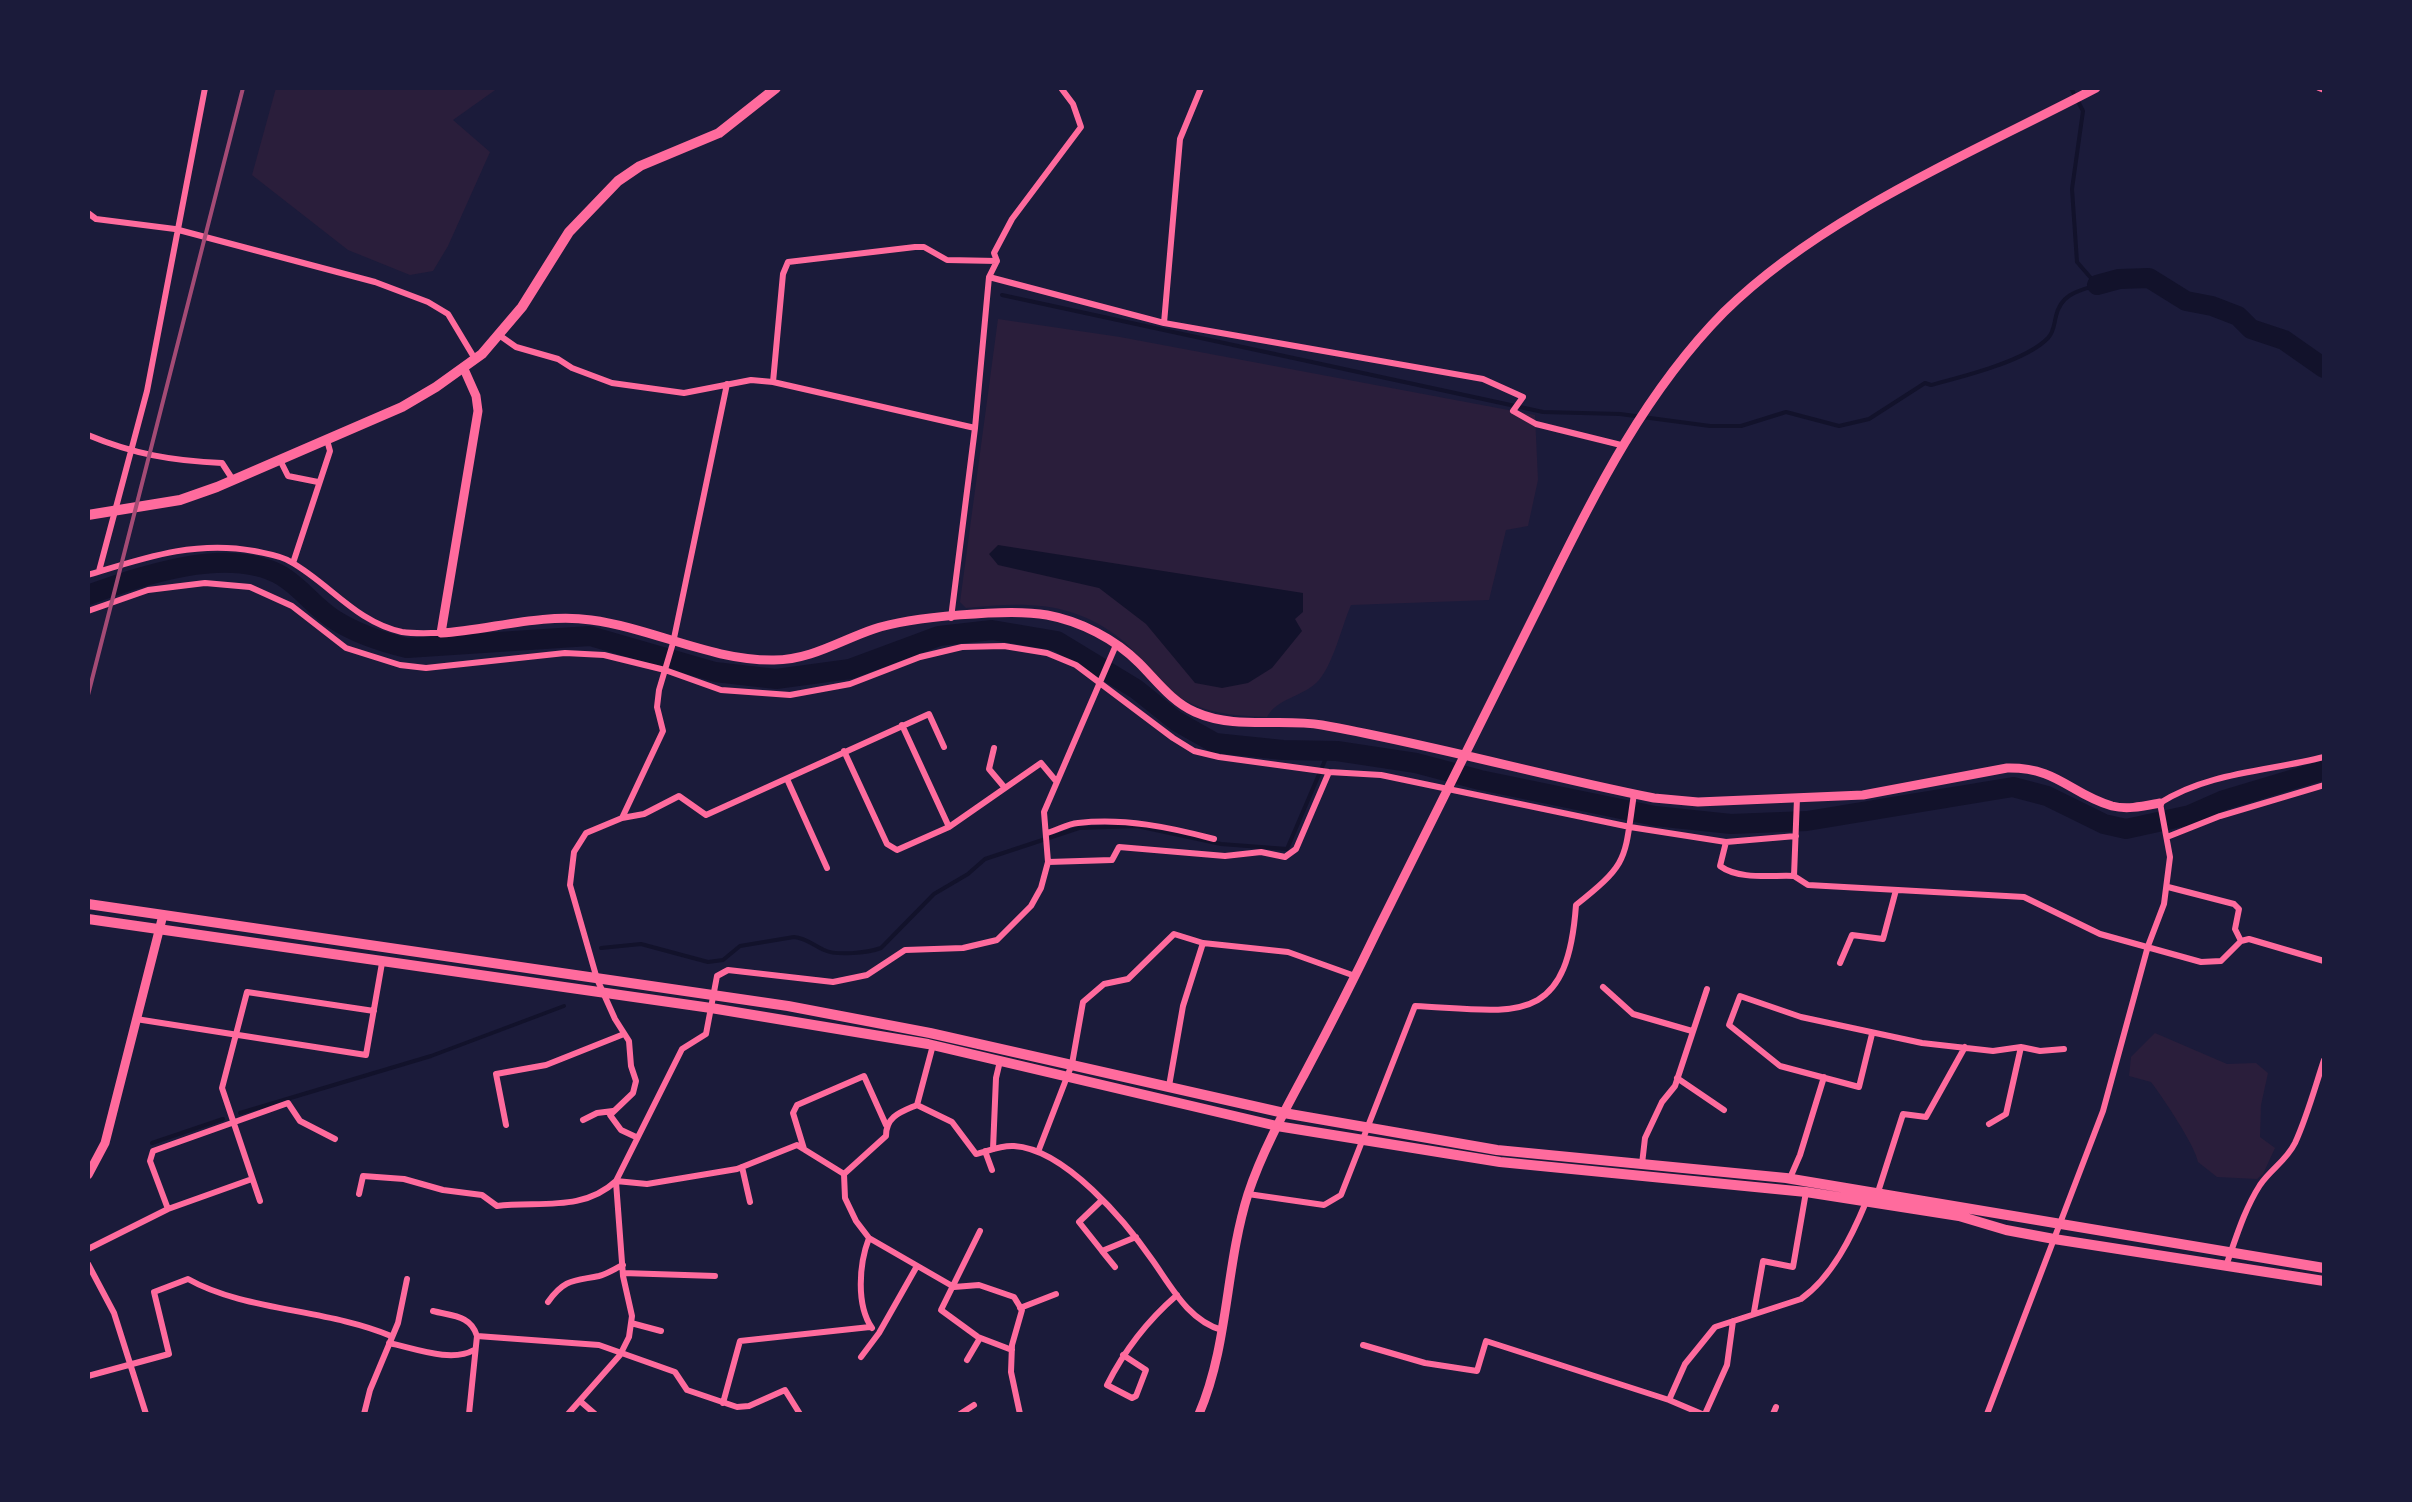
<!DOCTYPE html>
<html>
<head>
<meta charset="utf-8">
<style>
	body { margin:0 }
	#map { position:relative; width:2412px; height:1502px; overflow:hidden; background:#1b1b3a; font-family:Raleway,sans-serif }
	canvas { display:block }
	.frame { position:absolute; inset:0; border:90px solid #1b1b3a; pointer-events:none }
</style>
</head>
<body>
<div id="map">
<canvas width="2412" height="1502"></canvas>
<div class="frame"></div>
</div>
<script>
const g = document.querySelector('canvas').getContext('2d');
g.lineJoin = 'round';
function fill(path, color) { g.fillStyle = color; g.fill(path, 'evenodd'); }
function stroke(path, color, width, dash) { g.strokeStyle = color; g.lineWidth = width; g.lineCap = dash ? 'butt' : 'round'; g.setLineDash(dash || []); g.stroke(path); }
const green = new Path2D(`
	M276 88H498L453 120 490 152 448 246 433 271 410 275 348 250 252 175Z
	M998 319 1120 337 1535 415 1538 480 1528 526 1506 530 1489 600 1351 605C1342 626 1333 664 1319 680 1304 697 1278 697 1267 717 1234 716 1198 713 1171 691 1153 676 1140 655 1122 640 1073 600 1024 602 966 608L960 602Z
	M2155 1033 2227 1064 2256 1063 2268 1073 2261 1105 2260 1137 2275 1148 2263 1174 2257 1179 2217 1177 2198 1162C2195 1145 2163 1098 2151 1082L2129 1076 2131 1057Z`);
const water = new Path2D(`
	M998 545 1303 593V612L1295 619 1302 631 1272 668 1248 683 1222 688 1195 683 1146 624 1099 588 998 565 989 554Z`);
const stream = new Path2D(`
	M1002 295 1543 412 1620 414 1710 426H1741L1786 412 1839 426 1869 419 1925 383 1931 385C1962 377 2026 361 2048 338 2054 332 2054 324 2056 316 2061 294 2078 291 2097 285L2077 262 2072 189 2083 111 2071 88
	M601 948 641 944 708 962 723 960 740 946 794 937C806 938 813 945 824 950 837 956 867 953 881 948L934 894 968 874 985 859 1079 828 1137 826 1221 844 1287 849 1329 751
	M240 1113 431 1056 564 1006
	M152 1143 223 1119`);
const river = new Path2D(`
	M2097 285 2119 279 2149 278 2186 301 2212 306 2238 316 2251 329 2284 340 2324 368
	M88 595C141 576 228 545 282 576 302 588 315 608 335 620 357 634 382 642 407 648L590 636 715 672 776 679 850 669 939 636 992 630 1057 641 1136 689 1176 721 1215 743 1283 750 1337 751 1416 763 1480 780 1655 816 1731 824 1807 821 2013 787 2047 796 2104 824 2126 829 2190 815 2224 800 2324 770`);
const minor = new Path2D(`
	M2319 88 2324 90
	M88 213 96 219 175 229 375 282 428 302 448 314 475 359
	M989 277 1164 323 1180 139 1201 88
	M1164 323 1483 379 1523 397 1513 411 1536 424 1621 445
	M499 335 516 347 558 359 572 368 612 383 684 393 751 380 773 382 975 428
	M773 382 783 274 788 262 915 247H924L947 260 997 261
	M88 435C133 454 173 461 222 463L233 480
	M280 460 288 476 318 482
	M293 563 330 451 327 440
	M99 571 147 391 205 88
	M88 575C144 558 195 540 254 551 267 554 280 555 291 562 330 584 356 622 402 632 414 634 428 633 441 633
	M88 611 148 590 205 583 250 587 292 606 346 648 400 665 426 668 565 653 604 655 665 670 721 690 790 695 850 684 920 657 962 647 1004 646 1047 653 1076 665 1173 738 1194 751 1219 757 1329 772 1381 775 1630 827 1726 842 1796 836
	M951 618 975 428 989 277 997 261 994 253 1012 219 1081 127 1073 104 1061 88
	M902 725 949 827
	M994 748 989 769 1005 788
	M844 751 887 844 897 850 949 827 1041 763 1056 781
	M787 779 827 868
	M1797 798 1794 876 1808 885 2024 897 2100 934 2201 962 2221 961 2241 941 2249 939 2324 961
	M622 818 663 731 657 707 659 690 673 643 727 384
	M1047 833C1058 830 1067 824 1078 823 1125 818 1169 827 1214 839
	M2167 837 2220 816 2324 785
	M1726 842 1720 866C1739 880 1771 875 1794 876
	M1048 862 1112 860 1119 847 1225 856 1261 852 1285 857 1296 849 1329 772
	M2168 887 2234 904 2239 909 2235 929 2241 941
	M1840 963 1852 935 1883 939 1896 890
	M1603 987 1633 1014 1692 1031
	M136 1019 366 1055 382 963
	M1872 1034 1859 1087 1780 1066 1729 1025 1740 996 1801 1017 1922 1043 1993 1051 2021 1047 2040 1051 2064 1049
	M1677 1078 1724 1110
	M1169 1086 1183 1006 1203 943
	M917 1105 933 1045
	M583 1120 597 1113 613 1111
	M1989 1124 2006 1114 2021 1047
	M506 1125 496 1074 546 1065 624 1034
	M636 1137 621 1130 610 1115 633 1093 636 1081 631 1066 629 1041 615 1019 597 979 570 885 574 852 586 833 622 818 644 814 679 796 706 815 929 714 944 747
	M804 1149 793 1113 797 1105 864 1076 886 1125
	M993 1149 996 1078 1000 1061
	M985 1151 992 1170
	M1038 1152 1072 1064 1083 1002 1104 984 1128 979 1174 934 1203 943 1288 952 1355 976
	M1642 1164 1645 1138 1662 1102 1675 1086 1707 989
	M742 1167 750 1202
	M844 1174 886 1136C886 1116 901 1112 917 1105L952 1122 976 1154C988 1151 1001 1145 1014 1146 1065 1149 1126 1222 1153 1261 1172 1288 1189 1321 1222 1330
	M844 1174 845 1198 856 1221 869 1238 954 1287 979 1285 1014 1297 1022 1310 1012 1345 1011 1372 1020 1414
	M1790 1178 1800 1155 1824 1077
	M616 1181 647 1184 737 1169 797 1145 844 1174
	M1878 1192 1903 1114 1926 1117 1965 1047
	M359 1194 363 1176 404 1179 443 1190 482 1195 497 1206C539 1201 583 1212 616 1181L682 1049 706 1034 717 976 728 970 833 982 867 975 905 950 963 948 997 940 1031 906 1041 888 1048 862 1044 812 1116 645
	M1248 1194 1324 1205 1341 1195 1415 1006C1515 1011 1567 1029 1576 905 1630 862 1624 860 1634 794
	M260 1201 222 1088 247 992 374 1011
	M1101 1201 1079 1222 1102 1251 1136 1237
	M168 1209 150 1161 153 1151 288 1103 300 1121 335 1139
	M980 1231 941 1310 978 1337 1012 1350
	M869 1238C859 1264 856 1305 872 1328
	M88 1249 168 1209 252 1179
	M1102 1251 1115 1267
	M88 1264 114 1313 146 1414
	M2226 1266C2236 1238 2244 1210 2260 1185 2271 1169 2286 1161 2295 1143 2307 1117 2315 1087 2324 1060
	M623 1273 715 1276
	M548 1302C565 1278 575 1281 599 1276 607 1274 616 1268 623 1265
	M1020 1308 1056 1294
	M433 1311C452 1316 471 1315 477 1336L469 1414
	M1754 1312 1763 1261 1793 1267 1806 1192
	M631 1323 661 1331
	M477 1336 599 1345 675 1372 687 1390 737 1407 749 1406 785 1390 800 1414
	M389 1343C414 1348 451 1363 474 1350
	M1363 1345 1425 1363 1477 1371 1486 1341 1669 1400 1702 1414
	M1123 1355 1146 1370 1136 1396 1132 1398 1107 1385C1125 1349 1147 1321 1177 1295
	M861 1357 879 1333 917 1266
	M967 1360 980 1338
	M88 1376 169 1354 154 1292 188 1279C244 1311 328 1309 391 1336
	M1669 1400 1685 1364 1715 1327 1801 1299C1832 1277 1852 1236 1866 1202
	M580 1401 595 1414
	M723 1403 740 1341 870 1327
	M364 1414 370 1390 398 1323 407 1279
	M568 1414 620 1355 629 1337 632 1316 623 1276 616 1182
	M960 1414 974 1405
	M1705 1414 1727 1365 1733 1321
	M1773 1414 1776 1407
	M1987 1414 2103 1111 2148 946 2164 904 2170 857 2160 803C2208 772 2270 771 2324 757`);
const tertiary = new Path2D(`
	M464 369 476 396 478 411 441 633C490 630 541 613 591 620 652 628 712 661 774 660 811 660 841 640 874 629 909 617 1011 608 1047 615 1080 621 1115 639 1139 663 1157 681 1172 702 1195 712 1235 730 1281 718 1322 725 1434 745 1543 776 1654 798L1698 802 1863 795 2007 768C2058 767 2070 794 2112 806 2128 810 2144 806 2160 803
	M88 1175 105 1143 163 915
	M1199 1414C1229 1344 1225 1267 1248 1194 1262 1152 1284 1112 1305 1073 1330 1026 1354 979 1377 931 1429 826 1481 721 1534 616 1588 508 1638 399 1724 312 1822 215 1974 152 2096 88`);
const primary = new Path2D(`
	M88 515 180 500 217 487 402 407 436 387 482 354 522 307 569 232 618 181 640 166 719 133 776 88
	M88 904 788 1006 930 1033 1284 1113 1497 1150 1786 1178 2324 1268
	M88 919 711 1008 928 1044 1277 1126 1500 1162 1806 1192 1959 1216 2006 1230 2054 1239 2324 1281`);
const rail = new Path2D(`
	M88 695 243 88`);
fill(green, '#2a1e3b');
fill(water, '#12122b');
stroke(stream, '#12122b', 4);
stroke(river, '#12122b', 20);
stroke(minor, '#ff6b9d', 6);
stroke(tertiary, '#ff6b9d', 9);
stroke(primary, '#ff6b9d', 10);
stroke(rail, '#a44b75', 4);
</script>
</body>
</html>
